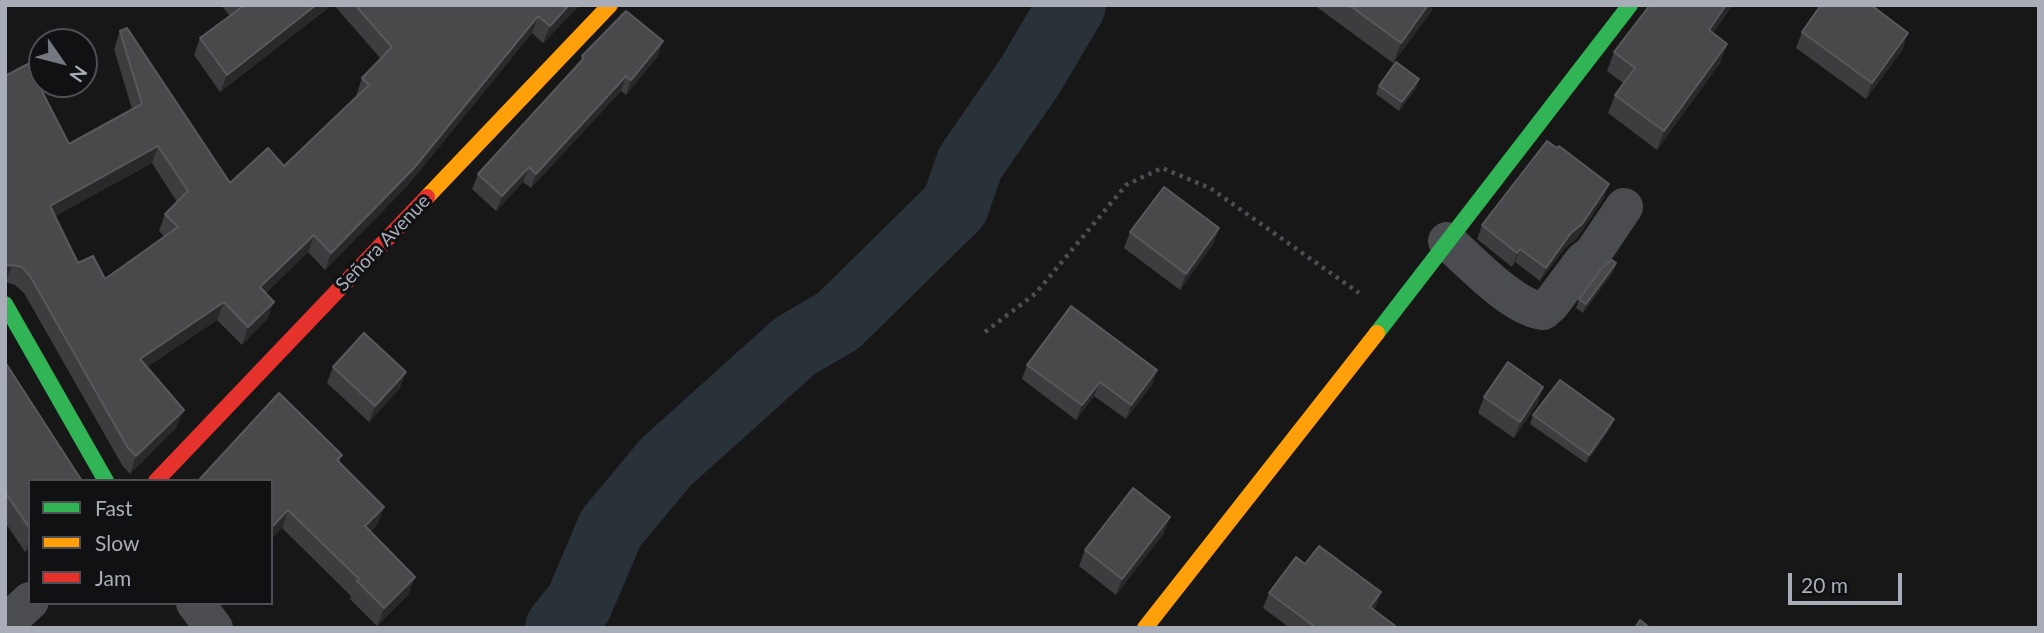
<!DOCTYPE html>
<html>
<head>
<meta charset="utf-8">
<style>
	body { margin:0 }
	#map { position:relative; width:2044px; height:633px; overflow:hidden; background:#171717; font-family:Lato,sans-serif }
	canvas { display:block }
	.frame { position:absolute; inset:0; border:7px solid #a8adb8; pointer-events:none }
	.legend { position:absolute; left:28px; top:479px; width:245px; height:126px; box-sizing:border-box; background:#111113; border:2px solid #4d4f55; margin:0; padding:9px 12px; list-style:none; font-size:21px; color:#a8adb8 }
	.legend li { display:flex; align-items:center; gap:14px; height:35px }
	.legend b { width:35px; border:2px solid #4d4f55 }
	.north { position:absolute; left:28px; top:28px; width:70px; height:70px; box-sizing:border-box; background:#111113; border:2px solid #4d4f55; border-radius:50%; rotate:125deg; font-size:19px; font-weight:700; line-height:28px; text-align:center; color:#a8adb8 }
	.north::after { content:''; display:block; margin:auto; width:24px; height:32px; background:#757880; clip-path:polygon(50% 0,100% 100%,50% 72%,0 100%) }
	.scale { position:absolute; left:1788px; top:573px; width:114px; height:32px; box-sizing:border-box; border:4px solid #a8adb8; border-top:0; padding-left:9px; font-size:21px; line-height:24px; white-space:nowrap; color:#a8adb8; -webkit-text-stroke:5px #111113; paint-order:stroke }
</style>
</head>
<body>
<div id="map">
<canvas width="2044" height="633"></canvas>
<div class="frame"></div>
<ul class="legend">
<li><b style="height:9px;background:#30b455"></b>Fast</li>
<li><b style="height:9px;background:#ff9f0a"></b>Slow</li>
<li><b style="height:9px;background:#e5322d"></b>Jam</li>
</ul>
<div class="north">N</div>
<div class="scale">20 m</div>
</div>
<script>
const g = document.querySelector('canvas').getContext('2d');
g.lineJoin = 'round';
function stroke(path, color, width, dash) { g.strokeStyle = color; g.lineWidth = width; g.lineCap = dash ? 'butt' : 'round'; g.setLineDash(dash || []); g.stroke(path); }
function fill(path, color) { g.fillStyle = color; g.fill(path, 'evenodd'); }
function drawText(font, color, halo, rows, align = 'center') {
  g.font = font + ' Lato,sans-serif'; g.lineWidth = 6; g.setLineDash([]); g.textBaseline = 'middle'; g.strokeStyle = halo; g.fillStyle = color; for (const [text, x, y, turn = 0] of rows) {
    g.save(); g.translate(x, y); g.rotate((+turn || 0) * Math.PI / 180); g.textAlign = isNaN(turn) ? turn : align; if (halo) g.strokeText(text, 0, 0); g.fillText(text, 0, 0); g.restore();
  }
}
const river = new Path2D(`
	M559 628 579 603 611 528 666 462 795 346 838 321 955 206 970 163 1030 76 1072 5`);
const path = new Path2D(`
	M985 332 1036 293 1126 185 1162 168 1210 188 1359 293`);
const street = new Path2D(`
	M1447 241C1471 262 1513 308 1543 311L1551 304 1583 261 1593 253 1624 207
	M195 603 214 628
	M5 624 30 601`);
const fast = new Path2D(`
	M5 304 106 481
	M1377 333 1630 5`);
const slow = new Path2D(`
	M427 197 610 5
	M1145 628 1377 333`);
const jam = new Path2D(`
	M156 481 427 197`);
const wall = new Path2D(`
	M221 5H332L220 92 194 55 200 38 230 16Z
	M334 5H580L543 43 532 33 408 185 325 270 308 252 266 293 274 302 267 319 242 345 217 320 147 367 177 427 130 474 122 465 24 293 15 285 5 282V76L69 144 132 109 114 49 120 31 230 183 284 166 357 97 356 96 362 78 381 59ZM152 163 177 202 165 214 159 231 165 237 105 279 78 263 55 216Z
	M1314 5H1433L1431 12 1393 63Z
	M1802 32 1903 49 1866 99 1796 48Z
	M1713 33 1727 44 1720 63 1657 150 1608 113 1615 95 1623 83 1607 71 1614 52Z
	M582 56H658L626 95 621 91 531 188 523 182 496 211 472 189 478 174 581 61Z
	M1419 79 1416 88 1399 111 1376 94 1379 86Z
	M1604 198 1577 238 1565 248 1540 281 1515 262 1512 267 1477 239 1482 225Z
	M1219 228 1213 244 1180 290 1124 248 1130 232Z
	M1616 263 1613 272 1583 313 1576 308 1579 299Z
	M5 362 30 481V548L25 552 5 522Z
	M1027 365 1152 385 1126 419 1094 396 1076 420 1022 379Z
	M333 367 400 388 369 422 327 383Z
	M1484 397 1538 403 1514 438 1478 413Z
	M1533 415 1611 427 1586 463 1530 424Z
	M342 455 339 463 384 507 377 525 370 532 415 577 408 595 377 626 350 599 351 596 282 528 271 481Z
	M1164 533 1116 595 1079 566 1085 550Z
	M1305 564 1376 607 1374 609 1398 628H1290L1263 608 1269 593Z`);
const shadedWall = new Path2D(`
	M316 5H332L220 92 227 75Z
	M569 5H580L543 43 550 26Z
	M1428 5H1433L1431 12 1393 63 1401 43Z
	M1726 5H1733L1702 49 1709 30Z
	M538 16 532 33 408 185 325 270 331 253Z
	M1908 33 1903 49 1866 99 1872 83Z
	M663 41 658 56 626 95 631 80Z
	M1727 44 1720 63 1657 150 1664 131Z
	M626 76 621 91 531 188 536 174Z
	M1419 79 1416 88 1399 111 1402 102Z
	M158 146 152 163 43 223 50 206Z
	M529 167 523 182 496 211 502 196Z
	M1609 184 1604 198 1577 238 1565 248 1540 281 1546 268Z
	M1219 228 1213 244 1180 290 1186 274Z
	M314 235 308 252 254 305 260 287Z
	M1520 249 1515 262 1512 267 1517 253Z
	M1616 263 1613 272 1583 313 1586 304Z
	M12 265 6 282H5V266Z
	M224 302 217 320 134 376 140 359Z
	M274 302 267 319 242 345 248 327Z
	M1157 370 1152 385 1126 419 1131 405Z
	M406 372 400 388 369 422 375 406Z
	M1100 382 1094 396 1076 420 1082 405Z
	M1543 387 1538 403 1514 438 1520 422Z
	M184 410 177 427 130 474 136 456Z
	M1614 419 1611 427 1586 463 1589 455Z
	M384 507 377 525 358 545 365 526Z
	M288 510 282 528 271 539V528Z
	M1170 517 1164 533 1116 595 1122 579Z
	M30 538V548L25 552Z
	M415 577 408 595 377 626 384 608Z
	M1381 592 1376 607 1365 621 1370 607Z`);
const building = new Path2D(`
	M241 5H316L227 75 200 38 242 7Z
	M355 5H569L550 26 538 16 414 168 331 253 314 235 260 287 274 302 248 327 224 302 140 359 184 410 136 456 128 448 30 276 22 267 12 265 5 266V76L28 64 69 144 142 104 120 31 127 28 230 183 268 148 284 166 369 85 362 78 392 47ZM158 146 188 191 165 214 178 227 105 279 93 256 78 263 50 206Z
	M1349 5H1428L1401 43Z
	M1650 5H1726L1709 30 1727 44 1664 131 1615 95 1635 68 1614 52Z
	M1821 5H1871L1908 33 1872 83 1802 32Z
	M626 11 663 41 631 80 626 76 536 174 529 167 502 196 478 174 584 58 582 56Z
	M1396 62 1419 79 1402 102 1379 86Z
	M1547 141 1557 148 1559 146 1609 184 1582 224 1570 234 1546 268 1520 249 1517 253 1482 225Z
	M1164 187 1219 228 1186 274 1130 232Z
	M1612 260 1616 263 1586 304 1579 299 1602 268Z
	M1071 306 1157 370 1131 405 1100 382 1082 405 1027 365Z
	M364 333 406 372 375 406 333 367Z
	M5 362 82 481H30V529L5 492Z
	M1508 362 1543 387 1520 422 1484 397Z
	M1560 380 1614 419 1589 455 1533 415Z
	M279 393 342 455 337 460 384 507 365 526 415 577 384 608 357 581 359 579 288 510 271 528V481H198Z
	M1133 488 1170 517 1122 579 1085 550Z
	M1319 546 1381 592 1370 607 1398 628H1313L1314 626 1269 593 1296 557 1305 564Z
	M1640 620 1650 628H1635Z`);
const streetNames = [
	["Señora Avenue",383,243,-46]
];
stroke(river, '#2a3239', 68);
stroke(path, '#4d4e52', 4.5, [3.5, 5]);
stroke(street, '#4b4c50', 38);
stroke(fast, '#30b455', 16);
stroke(slow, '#ff9f0a', 16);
stroke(jam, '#e5322d', 16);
fill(wall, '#3d3d3f');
fill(shadedWall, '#29292a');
fill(building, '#49494c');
stroke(building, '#58595d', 2);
drawText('19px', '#a8adb8', '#111113', streetNames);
</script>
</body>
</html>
